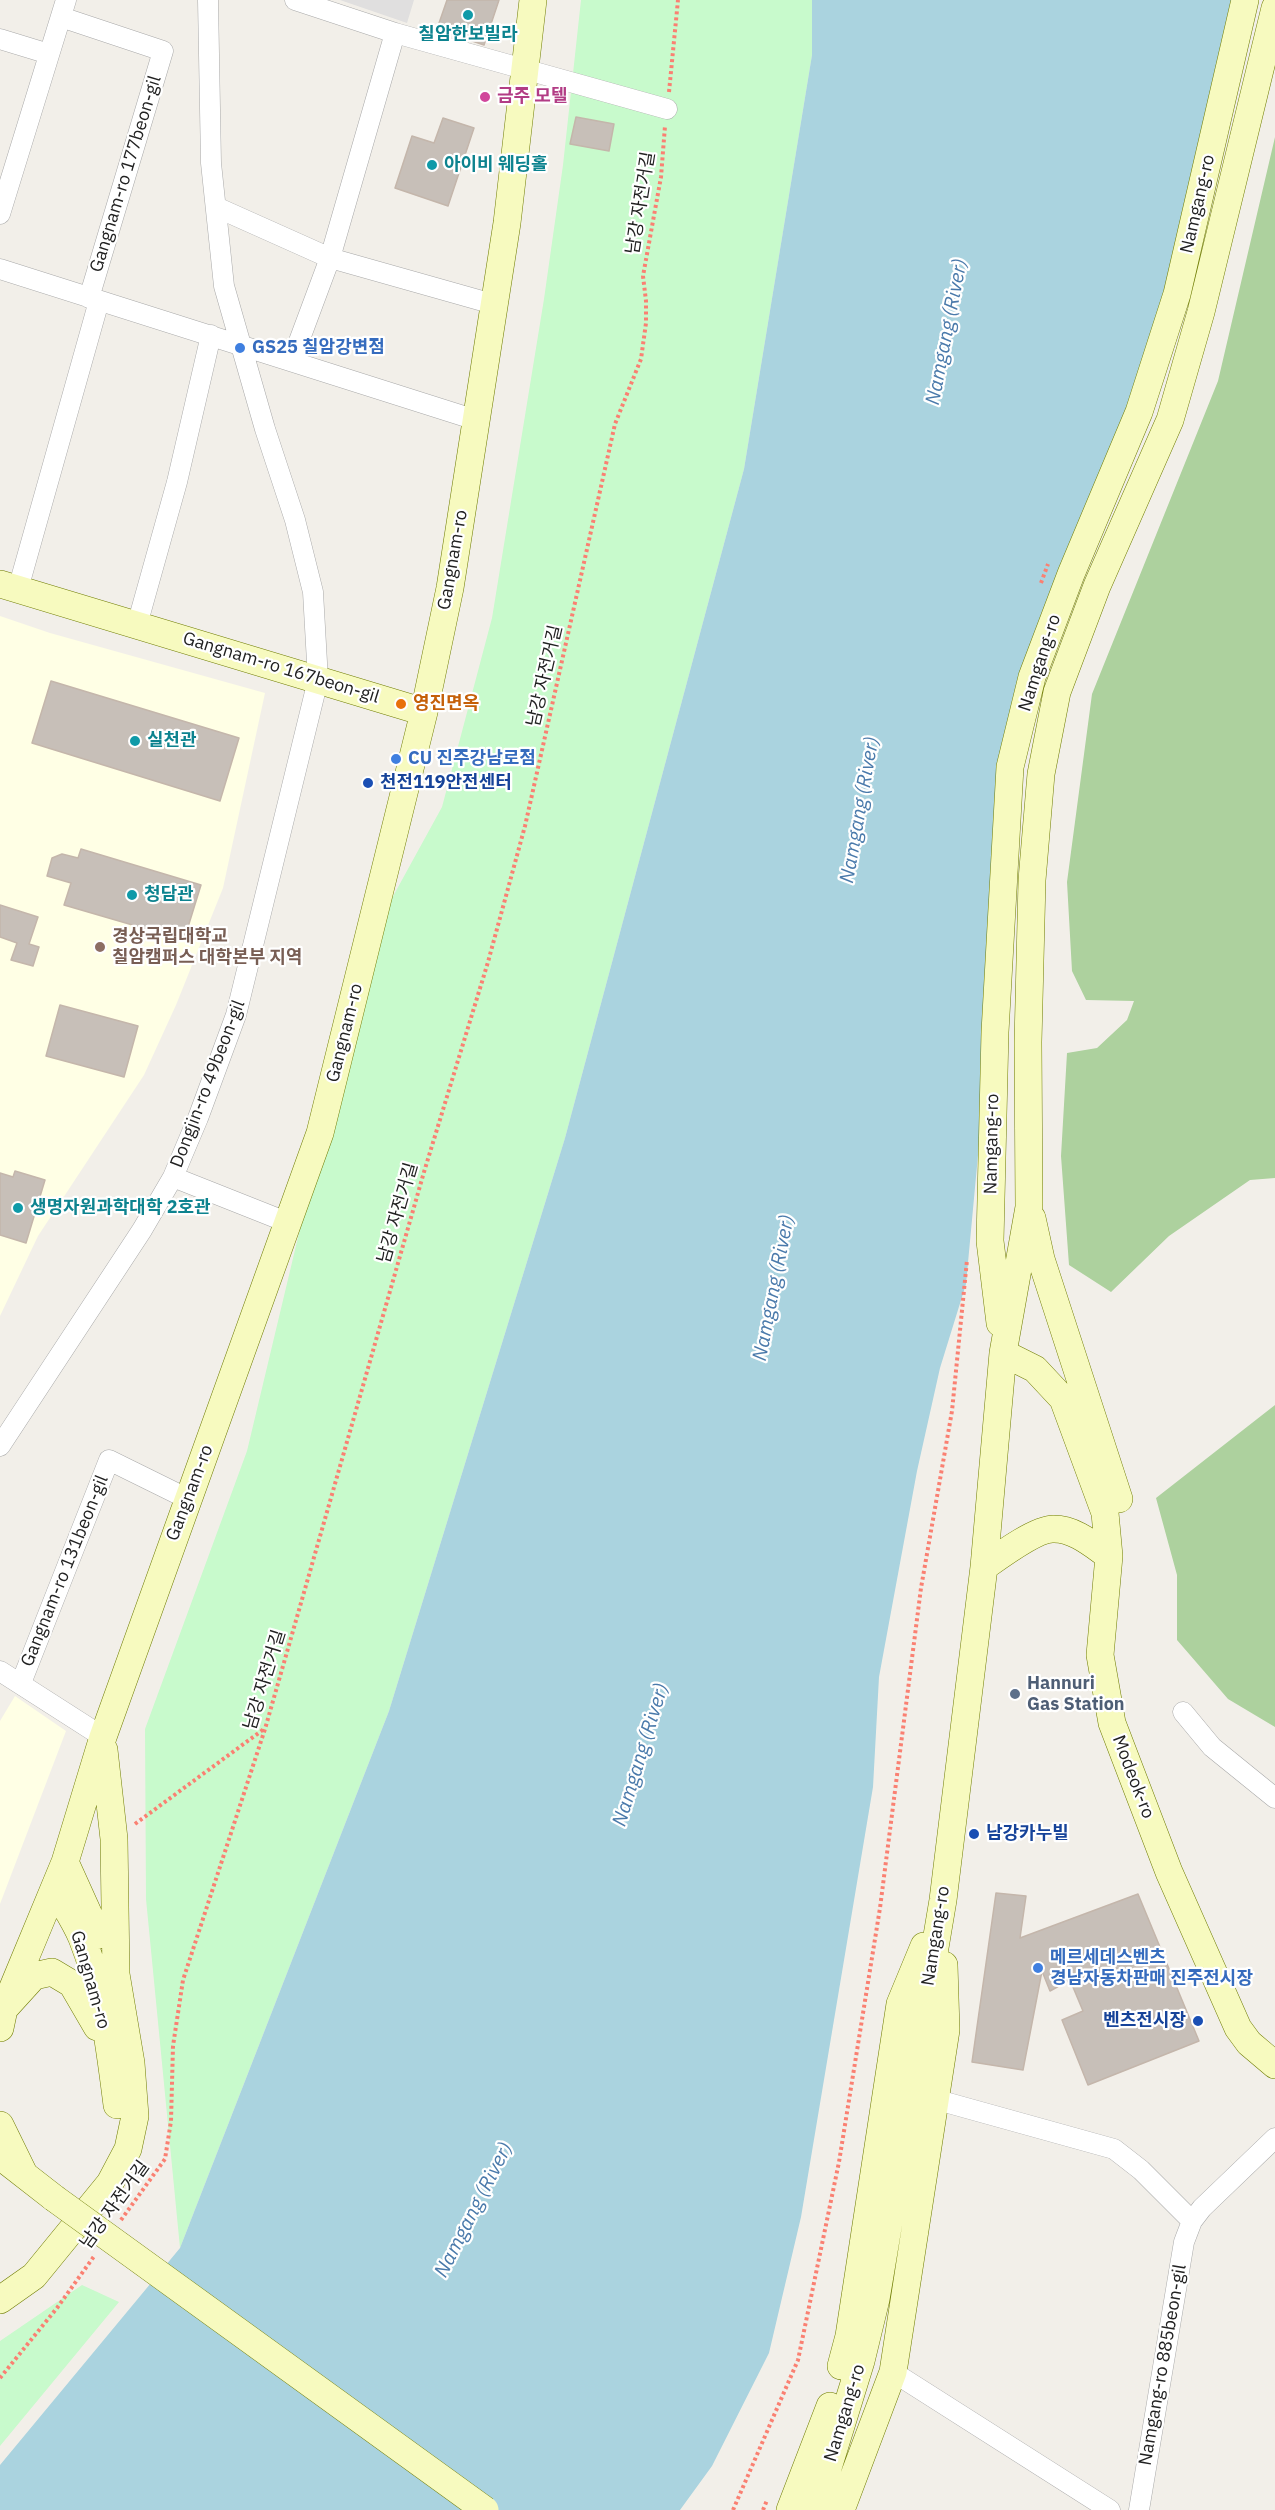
<!DOCTYPE html>
<html>
<head>
<meta charset="utf-8">
<style>
	body { margin:0 }
	canvas { display:block; background:#f2efe9 }
</style>
</head>
<body>
<canvas width="1275" height="2510"></canvas>
<script>
const g = document.querySelector('canvas').getContext('2d');
g.lineJoin = 'round';
function fill(path, color) { g.fillStyle = color; g.fill(path, 'evenodd'); }
function stroke(path, color, width, dash) { g.strokeStyle = color; g.lineWidth = width; g.lineCap = dash ? 'butt' : 'round'; g.setLineDash(dash || []); g.stroke(path); }
function drawText(font, color, halo, rows, align = 'center') {
  g.font = font + ' "IBM Plex Sans","Noto Sans KR",sans-serif'; g.lineWidth = 4.5; g.setLineDash([]); g.textBaseline = 'middle'; g.strokeStyle = halo; g.fillStyle = color; for (const [text, x, y, turn = 0] of rows) {
    g.save(); g.translate(x, y); g.rotate((+turn || 0) * Math.PI / 180); g.textAlign = isNaN(turn) ? turn : align; if (halo) g.strokeText(text, 0, 0); g.fillText(text, 0, 0); g.restore();
  }
}
const residential = new Path2D(`
	M340 0H414L407 23Z`);
const education = new Path2D(`
	M0 616 50 633 265 693 223 888 176 1005 144 1075 38 1236 0 1316Z
	M15 1696 66 1731 0 1904V1721Z`);
const forest = new Path2D(`
	M1275 137V1178L1250 1180 1169 1236 1111 1292 1069 1265 1061 1156 1067 1053 1097 1048 1127 1020 1134 1001 1086 1000 1072 971 1067 882 1092 694 1218 381Z
	M1275 1405V1727L1228 1699 1177 1640V1575L1156 1498Z`);
const park = new Path2D(`
	M581 0H812V55L744 469 565 1138 389 1711 180 2248 146 1899 145 1729 247 1451 369 940 442 807 492 618 544 299 563 165Z
	M82 2285 119 2302 0 2446V2341Z`);
const water = new Path2D(`
	M812 0H1244L1191 256 1018 726 966 1284 940 1368 917 1471 879 1677 873 1787 801 2217 769 2353 712 2466 680 2510H0V2465L180 2248 389 1711 565 1138 744 469 812 55Z`);
const building = new Path2D(`
	M447 0H499L484 45 437 29Z
	M576 117 614 124 609 151 570 144Z
	M443 118 474 128 448 206 395 188 412 136 434 143Z
	M51 681 239 738 220 801 32 743Z
	M81 849 201 885 184 940 64 905 71 883 47 876 52 858 62 854 78 858Z
	M0 905 38 917 29 944 39 947 33 966 11 960 17 943 0 937Z
	M60 1005 138 1026 124 1077 46 1056Z
	M15 1171 45 1180 26 1243 0 1235V1173L13 1177Z
	M996 1893 1026 1896 1020 1938 1138 1894 1199 2041 1088 2085 1062 2020 1083 2011 1070 1980 1050 1991 1042 1971 1023 2070 972 2062Z`);
const path = new Path2D(`
	M669 92 678 0
	M1041 583 1048 564
	M135 1824 264 1729
	M121 2220 165 2159 171 2121 173 2046 183 1980 265 1729 424 1172 488 962 525 826 615 424 641 359 646 323V301L643 276 661 177 665 126
	M0 2378 57 2308 95 2255
	M733 2510 798 2360 839 2162 880 1908 921 1588 952 1411 967 1260
	M763 2510 767 2500`);
const street = new Path2D(`
	M295 0 395 33 667 109
	M61 17 163 51 89 298
	M0 39 49 54
	M216 207 330 258 493 304
	M0 214 66 0
	M0 269 476 420
	M292 360 330 258 395 33
	M18 589 99 301
	M137 625 177 482 211 335
	M173 1177 289 1223
	M0 1446 142 1230 173 1177 198 1118 236 1015 318 680 313 592 295 520 265 429 224 286 211 163 208 0
	M0 1671 103 1737
	M21 1683 109 1460 188 1499
	M1183 1712 1212 1747 1275 1798
	M934 2099 1114 2149 1141 2170 1192 2221
	M893 2372 1110 2510
	M1139 2510 1184 2242 1192 2221 1202 2208 1275 2138`);
const secondary = new Path2D(`
	M0 584 424 712
	M1032 1218 1041 1259 1119 1499
	M1000 1323 990 1241 995 1032 1010 767 1032 677 1071 574 1139 412 1177 294 1245 0
	M1003 1353 1035 1369 1063 1399 1105 1513 1109 1556 1100 1655 1112 1723 1169 1872 1238 2028 1249 2043 1275 2065
	M984 1567C998 1557 1037 1528 1054 1529 1075 1529 1093 1545 1109 1556
	M65 1862 98 1935
	M55 1889C64 1905 75 1921 82 1938 103 1990 110 2050 117 2105
	M4 2009 65 1862 103 1737 320 1133 424 712 450 588 507 223 533 0
	M0 2028 4 2009 34 1976 52 1972 72 1984 97 2027
	M0 2125 23 2172
	M0 2156 54 2198
	M0 2300 34 2276 110 2183 128 2149 135 2116 131 2063 116 1974 114 1839 104 1750
	M841 2366 849 2336 900 2004 924 1946
	M790 2510 830 2406
	M815 2510 861 2361 876 2299 943 1900 984 1567 1003 1353 1029 1207 1028 1042 1032 880 1041 774 1057 692 1097 586 1170 420 1201 312 1275 8
	M841 2510 893 2372 946 2030 944 1965`);
const secondaryBridge = new Path2D(`
	M54 2198 485 2510`);
const markers = [
	[468,15,6,"#0f9aa8"],
	[485,97,6,"#d1479c"],
	[432,165,6,"#0f9aa8"],
	[240,348,6,"#3f7fe0"],
	[401,704,6,"#e8710a"],
	[135,741,6,"#0f9aa8"],
	[396,759,6,"#3f7fe0"],
	[368,783,6,"#1a4fb4"],
	[132,895,6,"#0f9aa8"],
	[100,947,6,"#8d6e63"],
	[18,1208,6,"#0f9aa8"],
	[1015,1694,6,"#5c6f8a"],
	[974,1834,6,"#1a4fb4"],
	[1038,1968,6,"#3f7fe0"],
	[1198,2021,6,"#1a4fb4"]
];
const cultureNames = [
	["칠암한보빌라",468,35,"center"],
	["아이비 웨딩홀",444,165],
	["실천관",147,741],
	["청담관",144,895],
	["생명자원과학대학 2호관",30,1208]
];
const hotelNames = [
	["금주 모텔",497,97]
];
const streetNames = [
	["Gangnam-ro 177beon-gil",126,174,-73],
	["남강 자전거길",641,203,-81],
	["Namgang-ro",1198,204,-77],
	["Gangnam-ro",453,560,-80],
	["Namgang-ro",1040,663,-72],
	["Gangnam-ro 167beon-gil",281,668,17],
	["남강 자전거길",545,676,-77],
	["Gangnam-ro",345,1033,-76],
	["Dongjin-ro 49beon-gil",208,1084,-69],
	["Namgang-ro",992,1144,-89],
	["남강 자전거길",398,1213,-74],
	["Gangnam-ro",190,1493,-69],
	["Gangnam-ro 131beon-gil",65,1571,-68],
	["남강 자전거길",265,1680,-73],
	["Modeok-ro",1133,1777,69],
	["Namgang-ro",936,1936,-81],
	["Gangnam-ro",90,1980,74],
	["남강 자전거길",115,2205,-54],
	["Namgang-ro 885beon-gil",1163,2365,-80],
	["Namgang-ro",845,2413,-73]
];
const shopNames = [
	["GS25 칠암강변점",252,348],
	["CU 진주강남로점",408,759],
	["메르세데스벤츠",1050,1958],
	["경남자동차판매 진주전시장",1050,1979]
];
const foodNames = [
	["영진면옥",413,704]
];
const transitNames = [
	["천전119안전센터",380,783],
	["남강카누빌",986,1834],
	["벤츠전시장",1186,2021,"right"]
];
const educationNames = [
	["경상국립대학교",112,937],
	["칠암캠퍼스 대학본부 지역",112,958]
];
const serviceNames = [
	["Hannuri",1027,1684],
	["Gas Station",1027,1705]
];
const waterNames = [
	["Namgang (River)",947,332,-79],
	["Namgang (River)",860,810,-80],
	["Namgang (River)",774,1288,-79],
	["Namgang (River)",641,1755,-73],
	["Namgang (River)",474,2210,-63]
];
fill(residential, '#e0dfdf');
fill(education, '#ffffe5');
fill(forest, '#add19e');
fill(park, '#c8facc');
fill(water, '#aad3df');
fill(building, '#c7bfb8');
stroke(building, '#c4b6ab', 1.5);
stroke(street, '#a9a9a9', 21);
stroke(secondary, '#707d05', 28);
stroke(path, '#fa8072', 4, [3, 3]);
stroke(street, '#fff', 20);
stroke(secondary, '#f7fabf', 27);
stroke(secondaryBridge, '#707d05', 28, []);
stroke(secondaryBridge, '#f7fabf', 27);
for (const [x, y, r, color] of markers) { const dot = new Path2D(); dot.arc(x, y, r, 0, 2 * Math.PI); g.fillStyle = color; g.fill(dot); stroke(dot, '#fff', 2); }
drawText('bold 18px', '#0d838f', '#fff', cultureNames, 'left');
drawText('bold 18px', '#b23c85', '#fff', hotelNames, 'left');
drawText('18px', '#222', '#fff', streetNames);
drawText('bold 18px', '#366cbe', '#fff', shopNames, 'left');
drawText('bold 18px', '#c56008', '#fff', foodNames, 'left');
drawText('bold 18px', '#164399', '#fff', transitNames, 'left');
drawText('bold 18px', '#785e54', '#fff', educationNames, 'left');
drawText('bold 18px', '#4e5e75', '#fff', serviceNames, 'left');
drawText('italic 20px', '#4a7aab', '#fff', waterNames);
</script>
</body>
</html>
